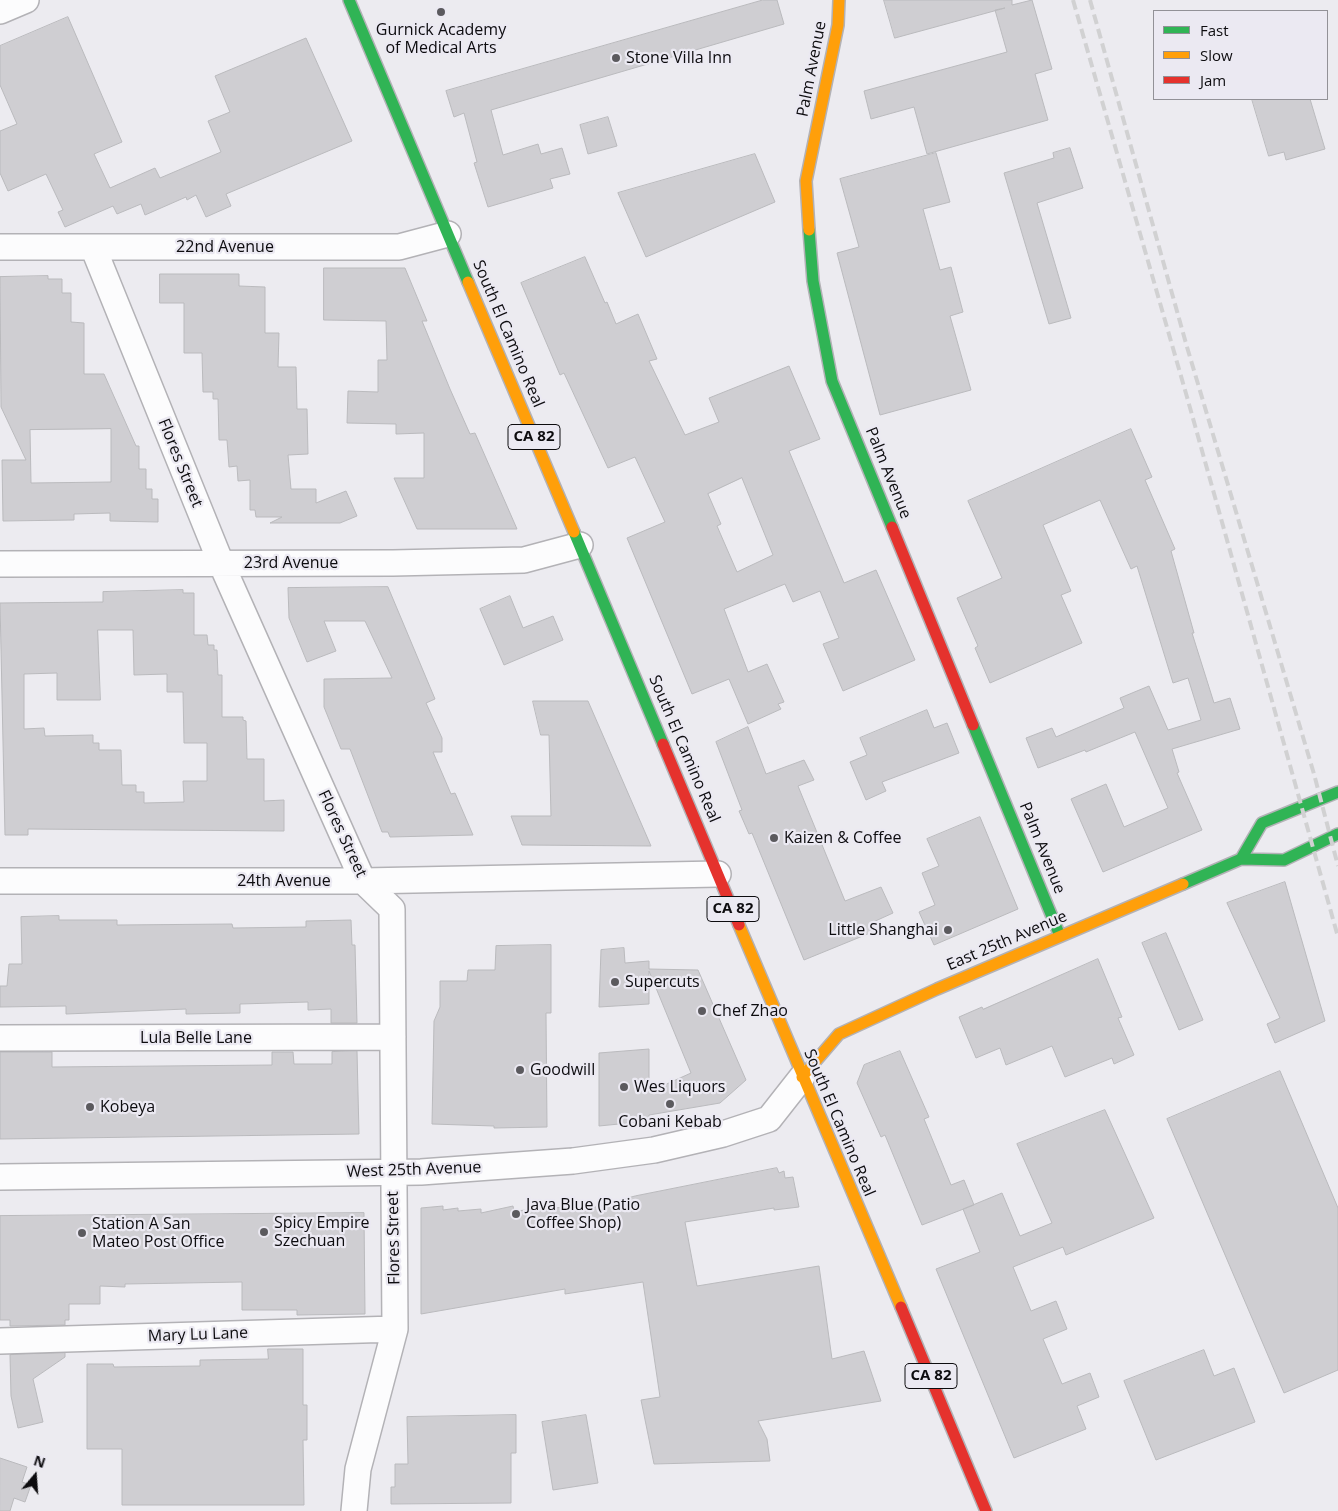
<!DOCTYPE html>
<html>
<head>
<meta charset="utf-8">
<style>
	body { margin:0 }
	#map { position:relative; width:1338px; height:1511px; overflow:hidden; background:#ecebf0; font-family:"Open Sans",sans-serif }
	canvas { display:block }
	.legend { position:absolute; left:1153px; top:10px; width:175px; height:90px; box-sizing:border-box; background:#ebe9f2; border:1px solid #929197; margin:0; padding:6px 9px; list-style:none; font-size:15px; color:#0d0c0f }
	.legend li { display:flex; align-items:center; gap:10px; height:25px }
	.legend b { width:25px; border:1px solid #929197 }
	.north { position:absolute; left:10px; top:1451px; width:50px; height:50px; -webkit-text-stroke:4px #ebe9f2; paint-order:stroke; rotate:18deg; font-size:14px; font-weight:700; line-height:20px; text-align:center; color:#0d0c0f }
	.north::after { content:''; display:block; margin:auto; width:18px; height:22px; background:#0d0c0f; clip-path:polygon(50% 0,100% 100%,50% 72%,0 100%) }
</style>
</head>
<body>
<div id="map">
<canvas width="1338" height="1511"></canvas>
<ul class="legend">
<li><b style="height:6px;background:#30b455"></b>Fast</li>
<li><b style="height:6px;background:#ff9f0a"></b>Slow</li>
<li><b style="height:6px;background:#e5322d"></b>Jam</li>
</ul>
<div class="north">N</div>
</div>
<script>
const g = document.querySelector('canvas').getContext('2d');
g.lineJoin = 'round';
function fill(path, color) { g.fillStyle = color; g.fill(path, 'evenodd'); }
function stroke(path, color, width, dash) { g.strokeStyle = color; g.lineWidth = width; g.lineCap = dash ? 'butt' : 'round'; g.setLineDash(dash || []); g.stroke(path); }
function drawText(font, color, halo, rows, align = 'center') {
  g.font = font + ' "Open Sans",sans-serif'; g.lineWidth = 4.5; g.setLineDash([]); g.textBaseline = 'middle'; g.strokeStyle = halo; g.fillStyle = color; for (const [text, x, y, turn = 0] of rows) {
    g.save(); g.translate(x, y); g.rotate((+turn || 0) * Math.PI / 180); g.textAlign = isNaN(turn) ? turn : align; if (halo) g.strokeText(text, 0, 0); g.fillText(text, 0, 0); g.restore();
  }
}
const building = new Path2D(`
	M763 0H777L784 24 491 110 503 155 538 144 541 154 562 148 570 174 550 179 553 188 488 207 474 163 477 162 464 113 454 117 446 91Z
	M884 0H1012V5L1032 0 1052 69 1035 74 1048 120 927 154 914 107 871 119 864 91 1007 52 995 10 1005 8 895 38Z
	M68 17 122 142 94 154 110 188 155 168 160 178 221 152 208 121 230 112 215 76 306 38 352 141 226 194 231 206 206 217 196 195 187 200 186 197 145 215 141 204 117 214 113 206 65 227 58 212 63 210 46 174 8 191 0 173V131L17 124 0 85V46Z
	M1252 99H1310L1325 149 1286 160 1284 152 1269 156Z
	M608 117 617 146 588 154 580 125Z
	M1070 148 1083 188 1037 203 1071 318 1049 324 1004 173 1054 158 1053 153Z
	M936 153 950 202 923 209 940 270 951 267 963 312 950 316 971 390 880 415 837 253 859 247 840 179Z
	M755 154 775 202 646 257 618 193Z
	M585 257 605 303 607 302 616 324 638 314 657 359 649 361 685 435 719 422 709 398 789 366 820 439 789 451 844 583 876 570 915 660 843 691 823 644 839 638 820 591 793 602 785 584 724 609 748 672 767 664 784 702 778 704 781 709 748 724 729 679 692 694 627 538 665 522 635 457 608 468 564 373 560 375 521 283ZM742 478 773 555 737 572 717 526 721 524 708 494Z
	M324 268H405L427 321H422L450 389 470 434 475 433 517 529H417L394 478H424V433L396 434V424L347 423 348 391 378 392V360H387L386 321 324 320Z
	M160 274H239V286L265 287V333H279L278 367H296L297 409H307L308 454 288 455 291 489H316V503L346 491 357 516 340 523H270L282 517H256L255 510H250V480L238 481 237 466 229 467 227 440H219L218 399H213V392H203L202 353H184V303H160Z
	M48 276V279H62V293H71V322L84 323V374H104L136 446H139V469H146V489H152V499H158V522L110 521V513L74 514V520L3 521 2 460H26L1 407 0 277ZM111 429V482L31 483 30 430Z
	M1131 429 1152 477 1145 480 1175 549 1171 551 1194 633H1192L1214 703 1230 698 1240 729 1172 749 1179 772 1177 773 1202 830 1103 872 1071 799 1106 784 1124 827 1168 808 1135 732 1086 752 1085 750 1038 768 1026 738 1052 728 1056 737 1124 708 1120 698 1149 686 1168 730 1201 720 1188 678 1173 683 1137 566 1131 569 1100 500 1043 525 1071 591 1061 595 1082 643 990 683 975 648 978 646 957 598 1002 578 968 501Z
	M388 587 435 699 426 703 442 738V752H433L451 794 455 793 473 835 390 837 388 832H382L350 749H341L324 707V679L392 678 365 621H324L336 651 307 662 289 618 288 588Z
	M183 590V593H194V635H207L208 645H214V650H217L218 675H222V717H243V720L246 721 247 759H264V801L284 800V831L28 829V835H5L0 603 103 602V592ZM98 630H133L134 675 167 674V692H183L184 743H207V781H183L184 802 144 803V792H136V785H122L121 750H99V743H93V735L45 736 44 728 24 729V674L57 673V700H100Z
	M510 596 523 628 553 616 563 640 504 665 480 609Z
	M533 701H588L651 846 522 845 511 816H551L549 735H541Z
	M927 710 934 728 947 723 959 753 882 782 886 791 866 800 850 762 867 755 860 738Z
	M748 727 766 774 804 760 814 780 798 786 845 901 881 887 893 913 871 923 875 931 804 960 752 833 749 834 739 811 742 810 716 742Z
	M980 817 1018 909 934 945 919 912 935 905 922 873 939 866 927 839Z
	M1285 882 1325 1021 1275 1043 1267 1024 1280 1018 1227 903Z
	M59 916V920H117V925L232 924 233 928 306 927V921L351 920 352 945H355L357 1023H331V1009L308 1010V1002L240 1004V1013L186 1014V1009L66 1014V1006L0 1007V986H7L9 964H22L21 917Z
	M1166 933 1203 1020 1179 1030 1142 943Z
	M551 945V1013H546L547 1127 494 1128V1126L432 1124 434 1021 440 1007V981H467L468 970H495L496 946Z
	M624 948 625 963 649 961V969L698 970 746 1080 720 1103 649 1115V1121L599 1126V1053L649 1049V1092L691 1073 649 971V1004L599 1007 601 950Z
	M1098 959 1122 1017 1118 1018 1134 1055 1114 1064 1112 1058 1065 1077 1052 1046 1006 1065 1000 1048 976 1058 959 1017 982 1007 983 1009Z
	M357 1051 359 1134 0 1139V1052H52V1067L272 1065V1052H293L294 1064H332V1052Z
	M900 1051 929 1117 924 1119 951 1185 964 1180 974 1205 922 1225 885 1135 881 1137 857 1083 864 1065Z
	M1280 1071 1338 1208V1370L1284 1393 1167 1119Z
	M1105 1110 1154 1218 1066 1255 1063 1247 1013 1267 1031 1311 1056 1301 1067 1329 1043 1339 1062 1384 1090 1373 1099 1397 1077 1406 1086 1429 1014 1458 936 1269 980 1252 963 1209 1002 1193 1020 1236 1052 1223 1017 1144Z
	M777 1168 779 1173 784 1171 785 1178 793 1177 799 1207 774 1210V1208L685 1222 697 1286 819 1266 832 1359 864 1351 881 1401 758 1421 767 1439 770 1461 654 1464 641 1400 660 1397 643 1282 565 1294V1289L421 1314V1208L443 1206V1210L458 1208V1211L481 1209V1213L513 1206 514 1211 580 1206 581 1211 635 1196Z
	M364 1213 365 1314 297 1315V1310H242V1282L125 1284V1287L100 1286V1304H69V1320H65V1325L10 1326V1320H0V1216Z
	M268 1349H303V1405H307V1440H303L304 1505H122V1449H87V1364H113L114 1367 200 1366V1360L268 1359Z
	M1204 1350 1214 1376 1234 1368 1255 1422 1156 1460 1124 1381Z
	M65 1353V1357L33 1379 43 1422 18 1428 11 1396 10 1355Z
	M516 1415V1453H511V1503L391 1504V1487H395V1464H408L407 1417Z
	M586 1415 598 1483 553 1490 542 1422Z
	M0 1458 27 1467 22 1482 31 1485 25 1502 14 1498 10 1511H0Z`);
const street = new Path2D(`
	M0 11 26 0
	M0 247H399L448 234
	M93 247 221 563 363 881 392 909 395 1329 358 1469 354 1511
	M0 564 393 563 524 560 580 545
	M0 881H363L718 874
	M0 1038 393 1037
	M0 1177 421 1172 573 1161 654 1150 723 1134 769 1119 802 1077
	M0 1341 395 1329`);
const fast = new Path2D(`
	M349 0 468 282
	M809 230 813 281 832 381 892 527
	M574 532 663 744
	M973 725 1060 936
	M1241 859 1262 823 1338 792
	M1183 884 1241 859 1284 860 1338 834`);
const slow = new Path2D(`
	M809 230 806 181 838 25 839 0
	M468 282 574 532
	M739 925 901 1307
	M802 1077 839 1034 937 989 1183 884`);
const jam = new Path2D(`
	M892 527 973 725
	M663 744 739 925
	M901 1307 986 1511`);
const rail = new Path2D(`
	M1073 0 1187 397 1338 937
	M1090 0 1187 347 1314 774 1338 866`);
const markers = [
	[441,12,5,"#5b5a5e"],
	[616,58,5,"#5b5a5e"],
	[774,838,5,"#5b5a5e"],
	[948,930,5,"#5b5a5e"],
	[615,982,5,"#5b5a5e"],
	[702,1011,5,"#5b5a5e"],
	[520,1070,5,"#5b5a5e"],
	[624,1087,5,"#5b5a5e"],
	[670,1104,5,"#5b5a5e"],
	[90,1107,5,"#5b5a5e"],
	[516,1214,5,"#5b5a5e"],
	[264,1232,5,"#5b5a5e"],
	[82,1233,5,"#5b5a5e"]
];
const shields = [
	[534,437,52],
	[733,909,52],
	[931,1376,52]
];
const shieldNames = [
	["CA 82",534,437],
	["CA 82",733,909],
	["CA 82",931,1376]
];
const poiNames = [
	["Gurnick Academy",441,30,"center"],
	["of Medical Arts",441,48,"center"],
	["Stone Villa Inn",626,58],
	["Kaizen & Coffee",784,838],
	["Little Shanghai",938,930,"right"],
	["Supercuts",625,982],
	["Chef Zhao",712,1011],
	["Goodwill",530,1070],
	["Wes Liquors",634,1087],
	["Kobeya",100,1107],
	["Cobani Kebab",670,1122,"center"],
	["Java Blue (Patio",526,1205],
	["Coffee Shop)",526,1223],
	["Spicy Empire",274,1223],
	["Szechuan",274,1241],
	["Station A San",92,1224],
	["Mateo Post Office",92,1242]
];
const streetNames = [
	["Palm Avenue",812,69,-79],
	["22nd Avenue",225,247],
	["South El Camino Real",508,334,67],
	["Flores Street",180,463,68],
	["Palm Avenue",888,473,68],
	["23rd Avenue",291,563],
	["South El Camino Real",684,749,67],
	["Flores Street",342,834,65],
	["Palm Avenue",1042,848,68],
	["24th Avenue",284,881],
	["East 25th Avenue",1007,941,-23],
	["Lula Belle Lane",196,1038],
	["South El Camino Real",839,1123,67],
	["West 25th Avenue",414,1170,-2],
	["Flores Street",394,1238,-91],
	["Mary Lu Lane",198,1335,-2]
];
fill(building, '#cfced2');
stroke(building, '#bababd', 1);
stroke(street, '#b3b2b6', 28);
stroke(fast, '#b3b2b6', 14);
stroke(slow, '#b3b2b6', 14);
stroke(jam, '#b3b2b6', 14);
stroke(street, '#fcfcfd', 25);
stroke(fast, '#30b455', 11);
stroke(slow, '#ff9f0a', 11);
stroke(jam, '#e5322d', 11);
stroke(rail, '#d1d1d2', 4, [10, 5]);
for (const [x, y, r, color] of markers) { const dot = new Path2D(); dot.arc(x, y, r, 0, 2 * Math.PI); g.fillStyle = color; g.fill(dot); stroke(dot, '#ebe9f2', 2); }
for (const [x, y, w] of shields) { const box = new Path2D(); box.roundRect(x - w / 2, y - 12.5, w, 25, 4); g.fillStyle = '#ebe9f2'; g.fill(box); stroke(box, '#0d0c0f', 1); }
drawText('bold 15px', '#0d0c0f', null, shieldNames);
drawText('16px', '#0d0c0f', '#ebe9f2', poiNames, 'left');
drawText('16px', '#0d0c0f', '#ebe9f2', streetNames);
</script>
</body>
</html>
